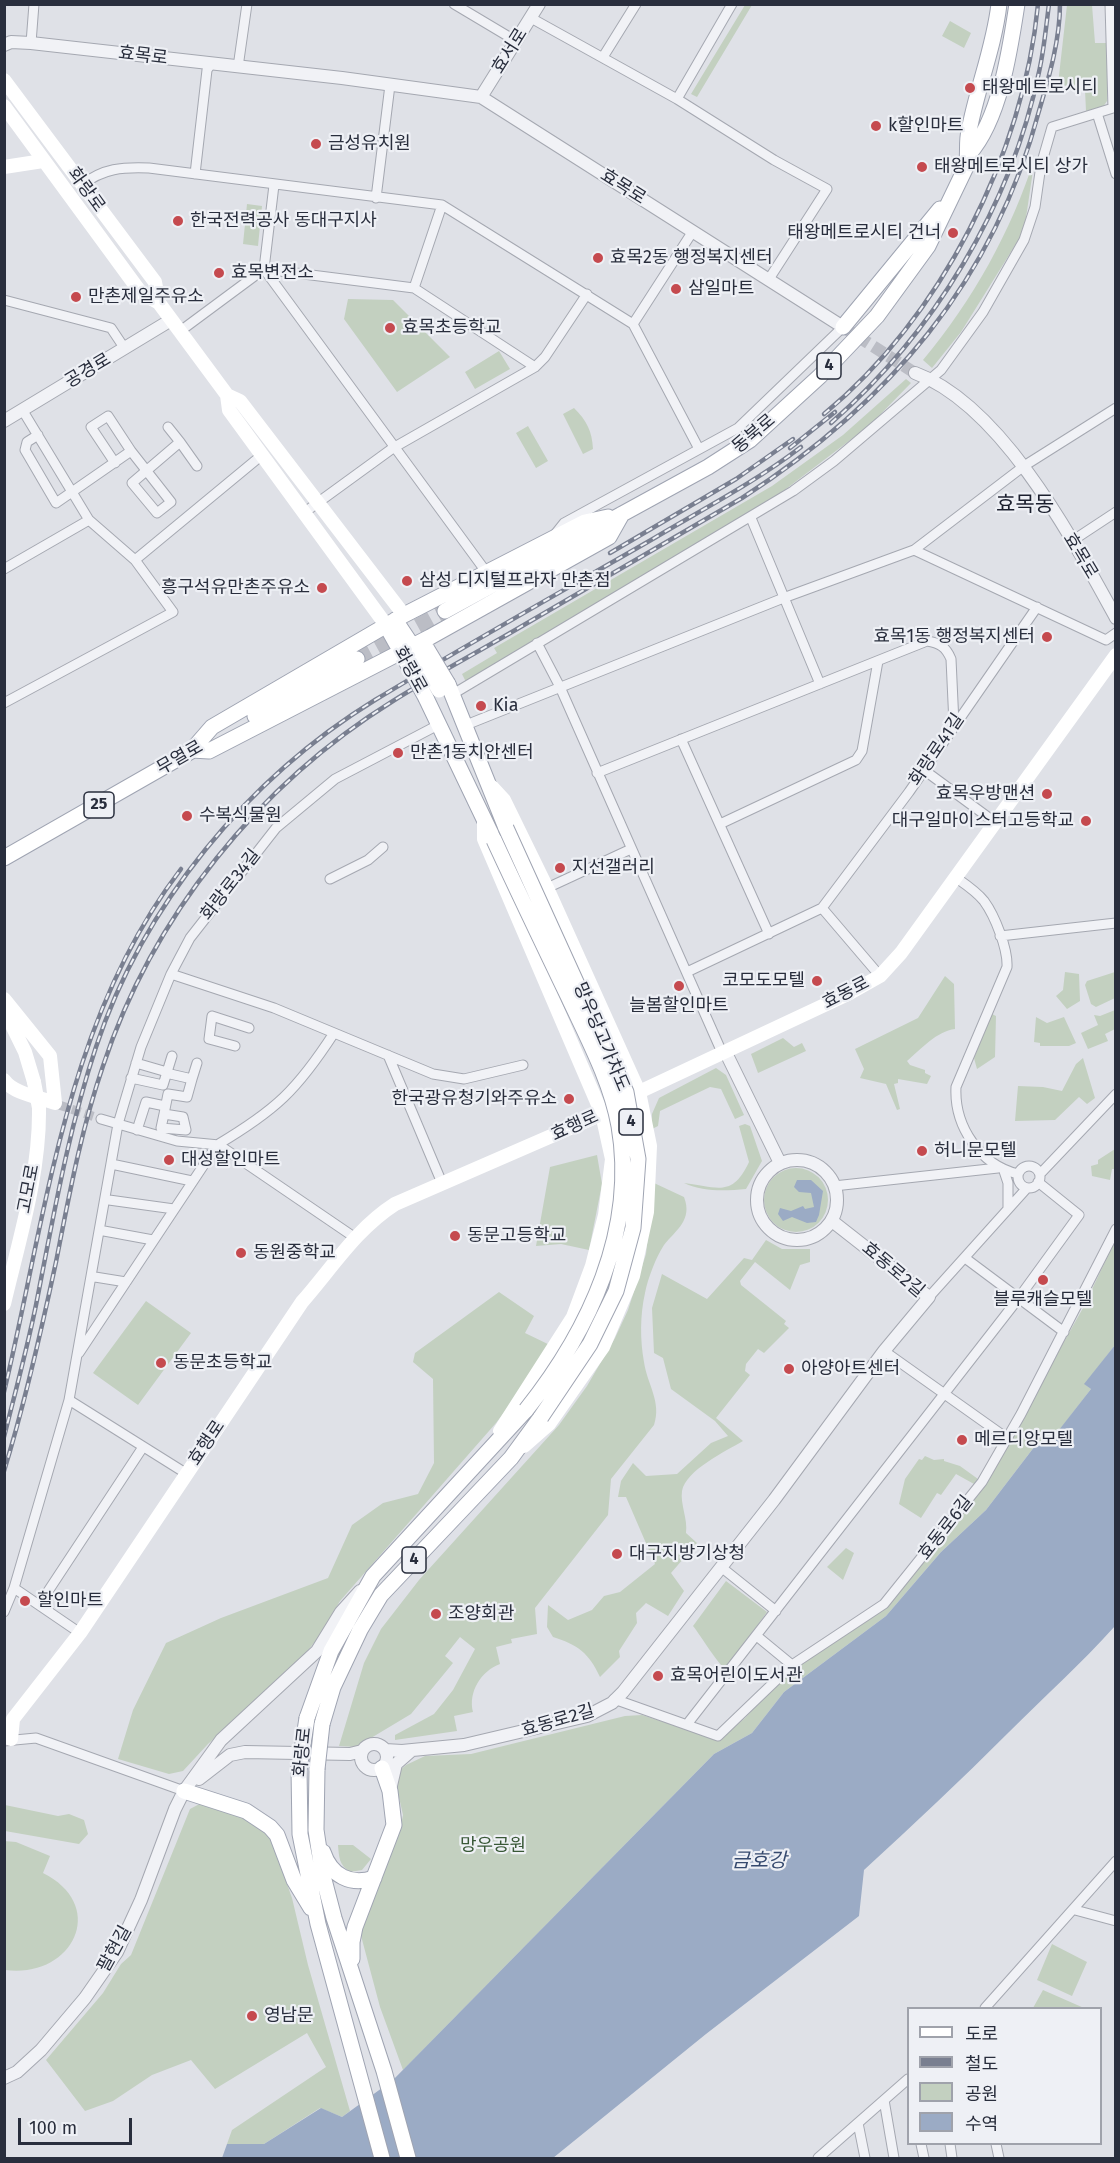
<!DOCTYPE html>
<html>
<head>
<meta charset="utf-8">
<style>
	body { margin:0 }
	#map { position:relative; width:1120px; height:2163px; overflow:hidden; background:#dfe1e7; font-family:"Fira Sans","Noto Sans KR",sans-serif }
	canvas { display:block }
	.frame { position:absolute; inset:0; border:6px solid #292e3d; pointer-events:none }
	.legend { position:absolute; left:907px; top:2007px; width:195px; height:138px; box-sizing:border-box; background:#eef0f5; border:2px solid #9fa2ab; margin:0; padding:8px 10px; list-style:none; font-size:18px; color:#292e3d }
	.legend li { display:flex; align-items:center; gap:12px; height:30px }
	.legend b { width:30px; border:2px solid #9fa2ab }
	.scale { position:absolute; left:18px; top:2118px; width:114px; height:27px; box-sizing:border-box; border:3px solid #292e3d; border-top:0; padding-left:8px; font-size:18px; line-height:21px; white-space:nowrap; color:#292e3d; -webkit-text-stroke:4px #eef0f5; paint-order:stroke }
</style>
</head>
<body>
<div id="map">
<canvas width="1120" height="2163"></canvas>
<div class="frame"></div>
<ul class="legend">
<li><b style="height:8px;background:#fff"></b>도로</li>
<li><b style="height:8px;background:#797f90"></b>철도</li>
<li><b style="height:16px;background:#c3d0c0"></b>공원</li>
<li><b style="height:16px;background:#9babc5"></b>수역</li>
</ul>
<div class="scale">100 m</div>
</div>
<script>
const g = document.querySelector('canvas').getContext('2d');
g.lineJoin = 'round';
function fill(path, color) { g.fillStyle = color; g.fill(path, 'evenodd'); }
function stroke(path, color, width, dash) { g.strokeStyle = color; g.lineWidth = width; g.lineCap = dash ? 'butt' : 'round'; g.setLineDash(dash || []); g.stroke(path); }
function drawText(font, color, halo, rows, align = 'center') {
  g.font = font + ' "Fira Sans","Noto Sans KR",sans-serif'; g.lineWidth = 4.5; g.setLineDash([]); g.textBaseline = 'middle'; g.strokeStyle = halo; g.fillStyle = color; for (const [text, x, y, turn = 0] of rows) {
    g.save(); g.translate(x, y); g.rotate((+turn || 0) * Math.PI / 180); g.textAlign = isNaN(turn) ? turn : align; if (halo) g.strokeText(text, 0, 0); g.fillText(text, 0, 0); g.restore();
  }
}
const green = new Path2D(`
	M745 5H752L697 97 691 94Z
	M1067 5H1092L1095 43H1108L1107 101 1103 107 1086 111 1085 90 1058 84Z
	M950 21 971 33 964 48 942 36Z
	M1035 157 1024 231 961 332 932 368 923 360C973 300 1011 232 1035 157Z
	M247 204 262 206 258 246 243 244Z
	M348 299 393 300 450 357 397 392 344 319Z
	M499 351 510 369 475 389 465 372Z
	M906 379 911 383 870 425 782 492 466 682 462 674 497 653 494 648 772 486 843 435Z
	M574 408C587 421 592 431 593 449L583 454 563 414Z
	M528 426 548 461 536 468 516 433Z
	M1065 972 1079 974 1080 1001 1067 1009 1056 996 1063 990Z
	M1115 972V998L1096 1007 1091 1004 1085 985 1087 981Z
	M945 976 954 984 955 1029C937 1031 921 1049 907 1061L910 1065 925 1070V1073L931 1076 927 1084 898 1079V1083L894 1084 900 1109 897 1110 886 1084 860 1078 864 1069 855 1049 918 1018Z
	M1115 1010V1029L1105 1034 1108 1041 1088 1049 1081 1033 1098 1025 1094 1015 1100 1016Z
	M992 1014 996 1016 995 1057 977 1069 974 1058Z
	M1036 1017 1047 1023 1064 1017 1076 1043 1069 1046H1040V1043L1034 1042Z
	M783 1038 794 1047 802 1043 806 1051 758 1073 751 1054Z
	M1083 1058 1095 1098 1087 1104 1079 1097 1055 1120 1015 1121 1018 1086 1043 1087 1062 1091 1076 1064Z
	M716 1068 726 1075 744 1115 735 1119 721 1089 710 1087 660 1111 658 1126 652 1129V1114L659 1098Z
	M745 1124 750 1126 762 1161 746 1189C725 1191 703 1192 684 1183 718 1187 732 1198 749 1162L739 1126Z
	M1115 1149V1169H1112L1110 1180 1092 1176 1091 1166 1098 1164V1160Z
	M597 1155 602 1184 589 1250 561 1244 536 1246 550 1167Z
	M764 1200a32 32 0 1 1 64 0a32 32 0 1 1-64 0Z
	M654 1183 684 1197C693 1220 676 1230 664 1245 656 1257 648 1278 645 1293 640 1315 640 1340 644 1362 647 1384 662 1402 654 1425L611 1479 608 1515 535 1608 537 1634 511 1639 512 1643 496 1647 500 1664C481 1671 468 1692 473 1712L454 1716 457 1731 395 1740V1735L434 1714 453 1690 475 1649 460 1637 445 1656 453 1663 411 1714 356 1747 339 1746 364 1663 381 1629 419 1580 559 1425 587 1386 615 1338 628 1310 646 1254Z
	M766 1240 782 1249H810V1262L800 1265 790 1290 755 1262 740 1281 741 1285 786 1321 784 1324 789 1328 764 1353 758 1349 746 1364 745 1371 750 1375 716 1418 743 1441C726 1451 686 1470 682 1491 680 1504 688 1519 686 1533L697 1543 671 1573 684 1591 668 1616 646 1603 636 1613 637 1623 619 1651 620 1657 600 1677C589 1653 578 1645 553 1637L547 1627 548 1605 568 1620 592 1610 604 1596 620 1592 655 1564 626 1497H618L621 1481 633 1463 646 1476 677 1474 711 1443 728 1436 715 1421 671 1389 663 1358 654 1353 652 1308 662 1274 707 1299 744 1258 752 1260Z
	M1115 1241V1345L1085 1384 1091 1389 1048 1445 1038 1442 986 1510 941 1552 886 1616 784 1692 752 1733 714 1754 403 2070 380 2007 360 1932 401 1825 403 1815 396 1784 399 1771 406 1765 425 1756 471 1754 625 1716 642 1715 719 1740 745 1718 792 1665 885 1606 958 1516 1025 1411 1083 1308Z
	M499 1292 534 1316 525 1333 554 1347 496 1423 340 1601 319 1637 303 1656 208 1744 183 1771 169 1774 118 1759 133 1710 166 1643 221 1618 328 1578 352 1525 383 1503 418 1494 434 1463 433 1379 413 1362 415 1353Z
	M146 1301 191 1333 138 1405 93 1373Z
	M925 1456 934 1460 944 1459V1461L960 1466 978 1479 974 1484 956 1474 941 1495 937 1493 921 1518 899 1504 905 1479 919 1459 922 1460Z
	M846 1548 854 1553 843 1580 827 1567Z
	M726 1581 767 1612 726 1669C719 1666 701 1636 693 1626Z
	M207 1800 263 1827 272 1842 292 1898 308 1965 350 2111 342 2117 320 2108 264 2144H227L232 2130 326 2067 307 2033 215 2089 191 2060 152 2075 113 2101 85 2111 46 2060 103 1993 121 1964 131 1955 190 1809Z
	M5 1805 58 1816 69 1814 84 1820 88 1834 79 1844 5 1831Z
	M4 1841 16 1842 50 1856 43 1873C109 1906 73 1979 5 1970Z
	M338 1845H353L371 1859 362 1870 350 1872C339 1865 339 1857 338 1845Z
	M1052 1944 1087 1962 1072 1996 1037 1980Z
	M1043 1990 1084 2008H1033Z`);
const water = new Path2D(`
	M811 1180 823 1191 819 1215 816 1222 807 1223 792 1217 783 1221 778 1214 780 1208 791 1211 803 1206 805 1209 814 1207 811 1193 799 1192 794 1187 797 1180Z
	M1115 1345V1626C1081 1664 1044 1697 1008 1733 961 1780 913 1825 864 1870L859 1916 706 2034 553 2158H222L227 2144H264L321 2108 342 2117 393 2080 714 1754 752 1733 784 1692 886 1616 941 1552 986 1510 1038 1442 1048 1444 1091 1389 1084 1384Z`);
const minorTunnel = new Path2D(`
	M59 1105 101 1119`);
const tertiaryTunnel = new Path2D(`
	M843 327 915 373`);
const primaryTunnel = new Path2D(`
	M357 659 445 611`);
const minor = new Path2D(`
	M454 4 516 41
	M531 18 677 99 774 160 827 189 769 279
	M31 43 34 4
	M603 57 636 4
	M238 67 247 4
	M677 99 732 4
	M1097 113 1116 174
	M195 174 207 70 211 64
	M82 185C103 168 123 167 149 168L442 205 633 324 699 449
	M274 185 264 269 487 573
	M376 198 390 85
	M414 288 442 205
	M4 300 111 328 125 349
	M633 324 693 231
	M179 332 264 269 414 288 535 367
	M23 411 89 520 135 560 262 455
	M168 427 180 442
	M38 435 27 442 25 450 56 503 131 451 108 416 91 427 115 463
	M131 451 171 502 157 513 132 483 180 442 197 466
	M305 512 393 448 535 367 545 357 587 294
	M751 518 820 684
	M556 533 564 523 738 428 843 327
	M1072 541 1116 512
	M914 550 1106 640 1116 633
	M4 569 89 520
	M537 643 560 687 720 1048 726 1053
	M453 694 793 491 834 461 941 370 983 312 1024 240 1035 207 1041 165 1052 127 1113 108 1110 4
	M4 703 173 612 135 560
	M466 725 786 597 914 550 1024 466 1116 408
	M681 739 769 934
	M924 770 996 823
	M597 773 927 641C940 643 946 647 951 659L954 724
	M720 824 856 760 862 751 878 661
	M955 877C965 884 976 891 984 901 995 916 1008 949 1007 967L956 1087C954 1126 980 1165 1018 1174
	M330 879 368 860 383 847
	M547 888 631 849
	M822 908 880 976
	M1000 936 1116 923
	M687 972 822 908 909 792 1037 607
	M171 974 274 1008 433 1074 464 1079 523 1065
	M235 1046 209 1039 212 1016 249 1028
	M388 1055 442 1183
	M136 1063 167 1072
	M166 1073 192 1079 197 1063
	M131 1078 163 1085 172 1056
	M164 1114 161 1128 186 1130 183 1117 164 1114 168 1094 187 1097 192 1079
	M101 1119 177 1141 219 1145 354 1237
	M137 1130 146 1102 165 1106
	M116 1165 192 1181
	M1018 1177a11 11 0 1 1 22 0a11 11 0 1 1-22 0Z
	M1004 1171 1008 1183V1207
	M1040 1174 1116 1094
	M834 1186 998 1168
	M109 1200 174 1209
	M104 1231 153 1240
	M965 1258 1064 1332
	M95 1277 126 1282
	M929 1297 1027 1188
	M884 1351 1008 1439
	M79 1353 217 1145C276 1110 297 1090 334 1033
	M69 1400 187 1474
	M721 1567 776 1611
	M14 1588 80 1633
	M39 1605 143 1447
	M4 1612 14 1588 69 1400 118 1124 141 1047 171 974 190 938 276 828 335 779 440 724
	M758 1637 792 1665
	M614 1699 718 1736 792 1665 884 1604 982 1482 1021 1414 1116 1229
	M688 1723 1018 1299 1079 1215 1038 1182
	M4 1741 36 1738 184 1791
	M1075 1910 1116 1921
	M985 2008 1116 1861
	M884 2100 894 2158
	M858 2123 865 2158
	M921 2144 924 2158
	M950 2144 952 2158
	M996 2144 999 2158
	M818 2158 908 2079`);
const tertiary = new Path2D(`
	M4 45 11 42 31 43 342 78 481 97 843 327
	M481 97 539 4
	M915 373C1002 405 1073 540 1116 618
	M4 421 171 320
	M726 1053 780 1163
	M757 1200a40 40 0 1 1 80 0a40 40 0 1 1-80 0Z
	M361 1757a13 13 0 1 1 26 0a13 13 0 1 1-26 0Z
	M385 1750 402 1751 464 1745 587 1716 612 1703 623 1692 774 1500 884 1351 929 1297 832 1221
	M199 1779 230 1755 245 1752 350 1754 362 1751
	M390 1790 396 1764 412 1750
	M4 2078 17 2072 41 2050 85 1998 117 1952 141 1900 175 1809 184 1791 221 1740 317 1651 341 1612 360 1591`);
const secondary = new Path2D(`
	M4 80 155 282 159 303
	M4 106 141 293 159 303 227 395 229 410 386 625
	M4 167 43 161
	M227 395 240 401 404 615
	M492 787 504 800 547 888 639 1092 650 1146 647 1212 633 1276 603 1347 549 1424 524 1446
	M484 819V839L602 1114 612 1159 605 1215 592 1266 573 1317 500 1431
	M4 999 50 1056 55 1103C39 1097 14 1094 4 1080
	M4 1009 25 1052 34 1082
	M4 1304C19 1240 40 1174 39 1108
	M11 1739 13 1719 80 1633 302 1302C332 1268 356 1229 395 1204L602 1114 639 1092 848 994 880 976 901 953 1116 655`);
const primary = new Path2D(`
	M969 154C1000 119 1010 50 1017 4
	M843 327 940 209
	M445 611 708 467 750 440 820 376 877 316 928 246 966 167C969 154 966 143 969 131 977 88 994 48 999 4
	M395 620 417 653
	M386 625 405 659
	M448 684 506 828
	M426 698 494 840
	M255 716 357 659
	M192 750 209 751 430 637 609 537 622 514
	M192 750 212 727 404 615 585 522 608 517
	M4 858 200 746
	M307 1718 331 1651 373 1576 526 1410
	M322 1724 333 1687 360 1630 381 1595 511 1458 541 1417
	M299 1769 300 1834 318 1924 382 2158
	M317 1769 316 1830 323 1876 334 1918 384 2071 408 2158
	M184 1791 246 1811 270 1827 277 1835 294 1880 311 1908
	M323 1852C331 1876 351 1886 374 1878
	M352 1959V1942L355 1927 394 1825 390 1791 382 1768`);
const rail = new Path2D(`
	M824 414C940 319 1024 154 1038 4
	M831 423C934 333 1011 206 1039 72 1044 50 1046 27 1049 4
	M790 448 835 412
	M610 553 736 479 793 439
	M4 1392C47 1213 65 1020 181 869
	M4 1437C15 1393 27 1349 36 1305 53 1219 68 1131 96 1047 143 905 248 778 375 700 466 645 559 593 651 540 701 510 754 483 801 447
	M4 1471C25 1403 41 1332 56 1262 69 1196 81 1130 103 1066 152 917 259 784 393 701 433 676 476 653 517 629 592 585 667 542 742 498 888 404 994 281 1039 111 1049 77 1060 40 1060 4`);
const secondaryBridge = new Path2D(`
	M34 1082 39 1108`);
const primaryBridge = new Path2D(`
	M427 649 448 684
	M419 655 439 690
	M406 661 426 698
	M506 828 626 1092 638 1159 633 1228 616 1291 590 1344 541 1417
	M494 840C518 892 543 944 568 996 587 1037 611 1081 619 1126 637 1230 589 1331 526 1410
	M299 1769 307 1718
	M317 1769 322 1724`);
const markers = [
	[970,88,6,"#c54a4f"],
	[876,126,6,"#c54a4f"],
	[316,144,6,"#c54a4f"],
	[922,167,6,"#c54a4f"],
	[178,221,6,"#c54a4f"],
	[953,233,6,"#c54a4f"],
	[598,258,6,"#c54a4f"],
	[219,273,6,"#c54a4f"],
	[676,289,6,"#c54a4f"],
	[76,297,6,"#c54a4f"],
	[390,328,6,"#c54a4f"],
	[407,581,6,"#c54a4f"],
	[322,588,6,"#c54a4f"],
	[1047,637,6,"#c54a4f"],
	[481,706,6,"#c54a4f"],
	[398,753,6,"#c54a4f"],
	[1047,794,6,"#c54a4f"],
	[187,816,6,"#c54a4f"],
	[1086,821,6,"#c54a4f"],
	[560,868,6,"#c54a4f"],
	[817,981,6,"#c54a4f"],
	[679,986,6,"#c54a4f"],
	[569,1099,6,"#c54a4f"],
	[922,1151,6,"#c54a4f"],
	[169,1160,6,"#c54a4f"],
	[455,1236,6,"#c54a4f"],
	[241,1253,6,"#c54a4f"],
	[1043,1280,6,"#c54a4f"],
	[161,1363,6,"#c54a4f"],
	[789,1369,6,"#c54a4f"],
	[962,1440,6,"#c54a4f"],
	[617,1554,6,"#c54a4f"],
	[25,1601,6,"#c54a4f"],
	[436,1614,6,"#c54a4f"],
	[658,1676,6,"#c54a4f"],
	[252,2016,6,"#c54a4f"]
];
const shields = [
	[829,366,24],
	[99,805,30],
	[631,1122,24],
	[414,1560,24]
];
const shieldNames = [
	["4",829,366],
	["25",99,805],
	["4",631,1122],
	["4",414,1560]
];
const streetNames = [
	["효서로",510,51,-58],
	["효목로",143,56,7],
	["효목로",623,187,32],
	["화랑로",86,190,54],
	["공경로",88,371,-31],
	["동북로",754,434,-40],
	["효목로",1080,556,59],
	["화랑로",410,670,61],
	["화랑로41길",937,750,-56],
	["무열로",180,758,-30],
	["화랑로34길",231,885,-52],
	["효동로",846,993,-27],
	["망우당고가차도",601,1037,67],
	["효행로",575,1126,-24],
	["고모로",29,1189,-79],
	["효동로2길",893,1270,40],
	["효행로",207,1443,-56],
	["효동로6길",946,1528,-52],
	["효동로2길",558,1721,-16],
	["화랑로",303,1752,-84],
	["팔현길",115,1949,-61]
];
const poiNames = [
	["태왕메트로시티",982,88],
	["k할인마트",888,126],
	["금성유치원",328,144],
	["태왕메트로시티 상가",934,167],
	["한국전력공사 동대구지사",190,221],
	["태왕메트로시티 건너",941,233,"right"],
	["효목2동 행정복지센터",610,258],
	["효목변전소",231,273],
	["삼일마트",688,289],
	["만촌제일주유소",88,297],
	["효목초등학교",402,328],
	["삼성 디지털프라자 만촌점",419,581],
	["흥구석유만촌주유소",310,588,"right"],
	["효목1동 행정복지센터",1035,637,"right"],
	["Kia",493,706],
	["만촌1동치안센터",410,753],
	["효목우방맨션",1035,794,"right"],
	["수복식물원",199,816],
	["대구일마이스터고등학교",1074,821,"right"],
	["지선갤러리",572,868],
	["코모도모텔",805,981,"right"],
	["늘봄할인마트",679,1006,"center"],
	["한국광유청기와주유소",557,1099,"right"],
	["허니문모텔",934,1151],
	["대성할인마트",181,1160],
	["동문고등학교",467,1236],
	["동원중학교",253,1253],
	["블루캐슬모텔",1043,1300,"center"],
	["동문초등학교",173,1363],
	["아양아트센터",801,1369],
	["메르디앙모텔",974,1440],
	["대구지방기상청",629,1554],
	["할인마트",37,1601],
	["조양회관",448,1614],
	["효목어린이도서관",670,1676],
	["영남문",264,2016]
];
const parkNames = [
	["망우공원",493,1846]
];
const waterNames = [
	["금호강",759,1861]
];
const quarterNames = [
	["효목동",1025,505]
];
fill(green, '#c3d0c0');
fill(water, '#9babc5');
stroke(minorTunnel, '#bbbdc5', 9, [9, 4.5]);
stroke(tertiaryTunnel, '#bbbdc5', 12, [12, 6]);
stroke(primaryTunnel, '#bbbdc5', 15, [15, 8]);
stroke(minor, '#a5a8b1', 11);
stroke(tertiary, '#a5a8b1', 14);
stroke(primary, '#9fa4b2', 17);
stroke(minor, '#f1f2f6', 9);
stroke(tertiary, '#f1f2f6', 12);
stroke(secondary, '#fff', 14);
stroke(primary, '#fff', 15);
stroke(rail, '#797f90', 4.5);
stroke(rail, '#eef0f5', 2, [7]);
stroke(primaryBridge, '#9fa4b2', 17, []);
stroke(secondaryBridge, '#fff', 14);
stroke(primaryBridge, '#fff', 15);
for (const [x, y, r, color] of markers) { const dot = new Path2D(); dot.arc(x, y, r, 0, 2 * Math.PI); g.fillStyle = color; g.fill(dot); stroke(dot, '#eef0f5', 2); }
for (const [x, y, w] of shields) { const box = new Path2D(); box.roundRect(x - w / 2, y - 13, w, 26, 4.5); g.fillStyle = '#eef0f5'; g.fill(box); stroke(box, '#292e3d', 1.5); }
drawText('bold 16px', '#292e3d', null, shieldNames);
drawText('18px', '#292e3d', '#eef0f5', streetNames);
drawText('18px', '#292e3d', '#eef0f5', poiNames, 'left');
drawText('18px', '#395837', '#eef0f5', parkNames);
drawText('italic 20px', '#35496e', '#eef0f5', waterNames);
drawText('21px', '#1b1f2e', '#eef0f5', quarterNames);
</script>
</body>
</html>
